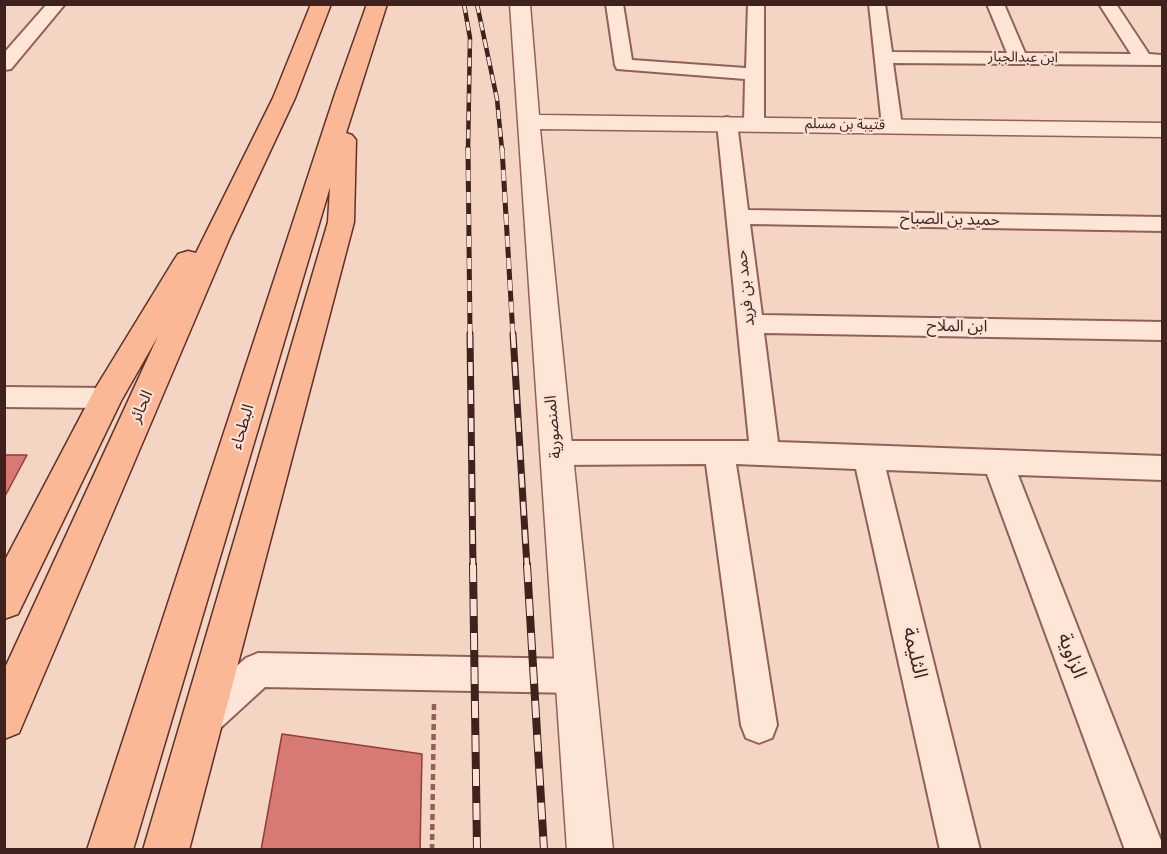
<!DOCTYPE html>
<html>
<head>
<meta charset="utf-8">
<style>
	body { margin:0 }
	#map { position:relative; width:1167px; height:854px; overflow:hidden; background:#f4d4c3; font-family:"Source Serif 4",serif }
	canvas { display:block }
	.frame { position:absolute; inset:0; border:6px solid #3f211d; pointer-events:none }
</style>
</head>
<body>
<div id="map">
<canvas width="1167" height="854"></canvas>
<div class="frame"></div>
</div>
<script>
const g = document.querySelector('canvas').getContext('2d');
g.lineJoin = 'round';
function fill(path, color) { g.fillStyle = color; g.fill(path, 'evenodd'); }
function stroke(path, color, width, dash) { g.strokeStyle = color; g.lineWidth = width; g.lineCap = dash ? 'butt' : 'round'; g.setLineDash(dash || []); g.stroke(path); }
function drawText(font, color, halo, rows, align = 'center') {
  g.font = font + ' "Source Serif 4","Noto Sans Arabic",serif'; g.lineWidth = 4.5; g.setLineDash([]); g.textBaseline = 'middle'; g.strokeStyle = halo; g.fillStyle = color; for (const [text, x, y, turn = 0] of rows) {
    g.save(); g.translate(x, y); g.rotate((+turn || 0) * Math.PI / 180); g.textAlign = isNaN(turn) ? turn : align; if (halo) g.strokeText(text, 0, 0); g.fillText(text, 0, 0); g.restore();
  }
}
const building = new Path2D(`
	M4 455H27L4 498Z
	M282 734 422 754 420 850H261Z`);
const path = new Path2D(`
	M432 850 434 704`);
const minor = new Path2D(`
	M47 4H65L11 69 4 70V53Z
	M606 4H623L632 60 746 68 748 4H764V123L761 127H747L744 123 745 79 617 69 615 65Z
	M869 4H885L892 52 1007 53 987 4H1004L1025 53 1131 54 1099 4H1116L1149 54 1162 55V65L893 63 902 126 899 130H885L882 126Z
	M727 117 734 119 737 123 748 210 1162 217V231L750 224 762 315 1162 322V340L764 333 778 442 1162 456V480L1018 475 1162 843V850H1125L987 474 886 470 980 850H940L856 469 736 464 777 725 772 738 759 743 746 738 741 725 706 464 556 465 546 461 541 453 546 445 556 441H749L717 123 720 119Z
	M4 387 106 388 116 391 120 398 116 405 106 408 4 407Z
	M258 653 575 659 588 664 593 676 588 688 575 693 265 687 217 731 204 736 191 731 186 718 191 705 246 658Z`);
const tertiary = new Path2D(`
	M510 4H530L539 115 1162 123V137L540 129 613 850H567Z`);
const primary = new Path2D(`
	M311 4H331L295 98 230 237 19 733 4 739V670L158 336 121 401 18 614 4 619V562L95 389 174 260 178 254 188 251 196 253 273 98Z
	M367 4H387L346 133 352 135 356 140 354 222 189 850H143L328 222 330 187 133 850H87L335 94Z`);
const railFar3 = new Path2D(`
	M464 4 470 38 468 150
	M477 4 497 99 502 150`);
const railFar2 = new Path2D(`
	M468 148 470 336
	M502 148 513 336`);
const railFar1 = new Path2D(`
	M470 334 473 567
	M513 334 527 567`);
const rail = new Path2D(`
	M473 565 477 850
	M527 565 544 850`);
const farStreetnames = [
	["ابن عبدالجبار",1023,58,1],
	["قتيبة بن مسلم",845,125,1]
];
const streetNames = [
	["حميد بن الصباح",950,220,1],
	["حمد بن فريد",746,288,-96],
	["ابن الملاح",957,327,1],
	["الحائر",142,407,-66],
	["البطحاء",243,427,-73],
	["المنصورية",554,427,-95]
];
const nearStreetnames = [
	["الثليمة",914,653,77],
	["الزاوية",1071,656,69]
];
fill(building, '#d77a74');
stroke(building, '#933d39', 1.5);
stroke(minor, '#916157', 4);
stroke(tertiary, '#916157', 3);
stroke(primary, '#5e312b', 3);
stroke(path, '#916157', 4.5, [6, 4]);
fill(minor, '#fde5d8');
fill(tertiary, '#fde5d8');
fill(primary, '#fbb896');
stroke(railFar3, '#3f211d', 4.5);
stroke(railFar2, '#3f211d', 5);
stroke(railFar1, '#3f211d', 7);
stroke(rail, '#3f211d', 8);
stroke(railFar3, '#fae1d4', 3, [9]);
stroke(railFar2, '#fae1d4', 4, [11]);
stroke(railFar1, '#fae1d4', 4.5, [14]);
stroke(rail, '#fae1d4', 6, [17]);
drawText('14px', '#3f211d', '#fae1d4', farStreetnames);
drawText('16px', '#3f211d', '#fae1d4', streetNames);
drawText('20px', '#3f211d', '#fae1d4', nearStreetnames);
</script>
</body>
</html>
